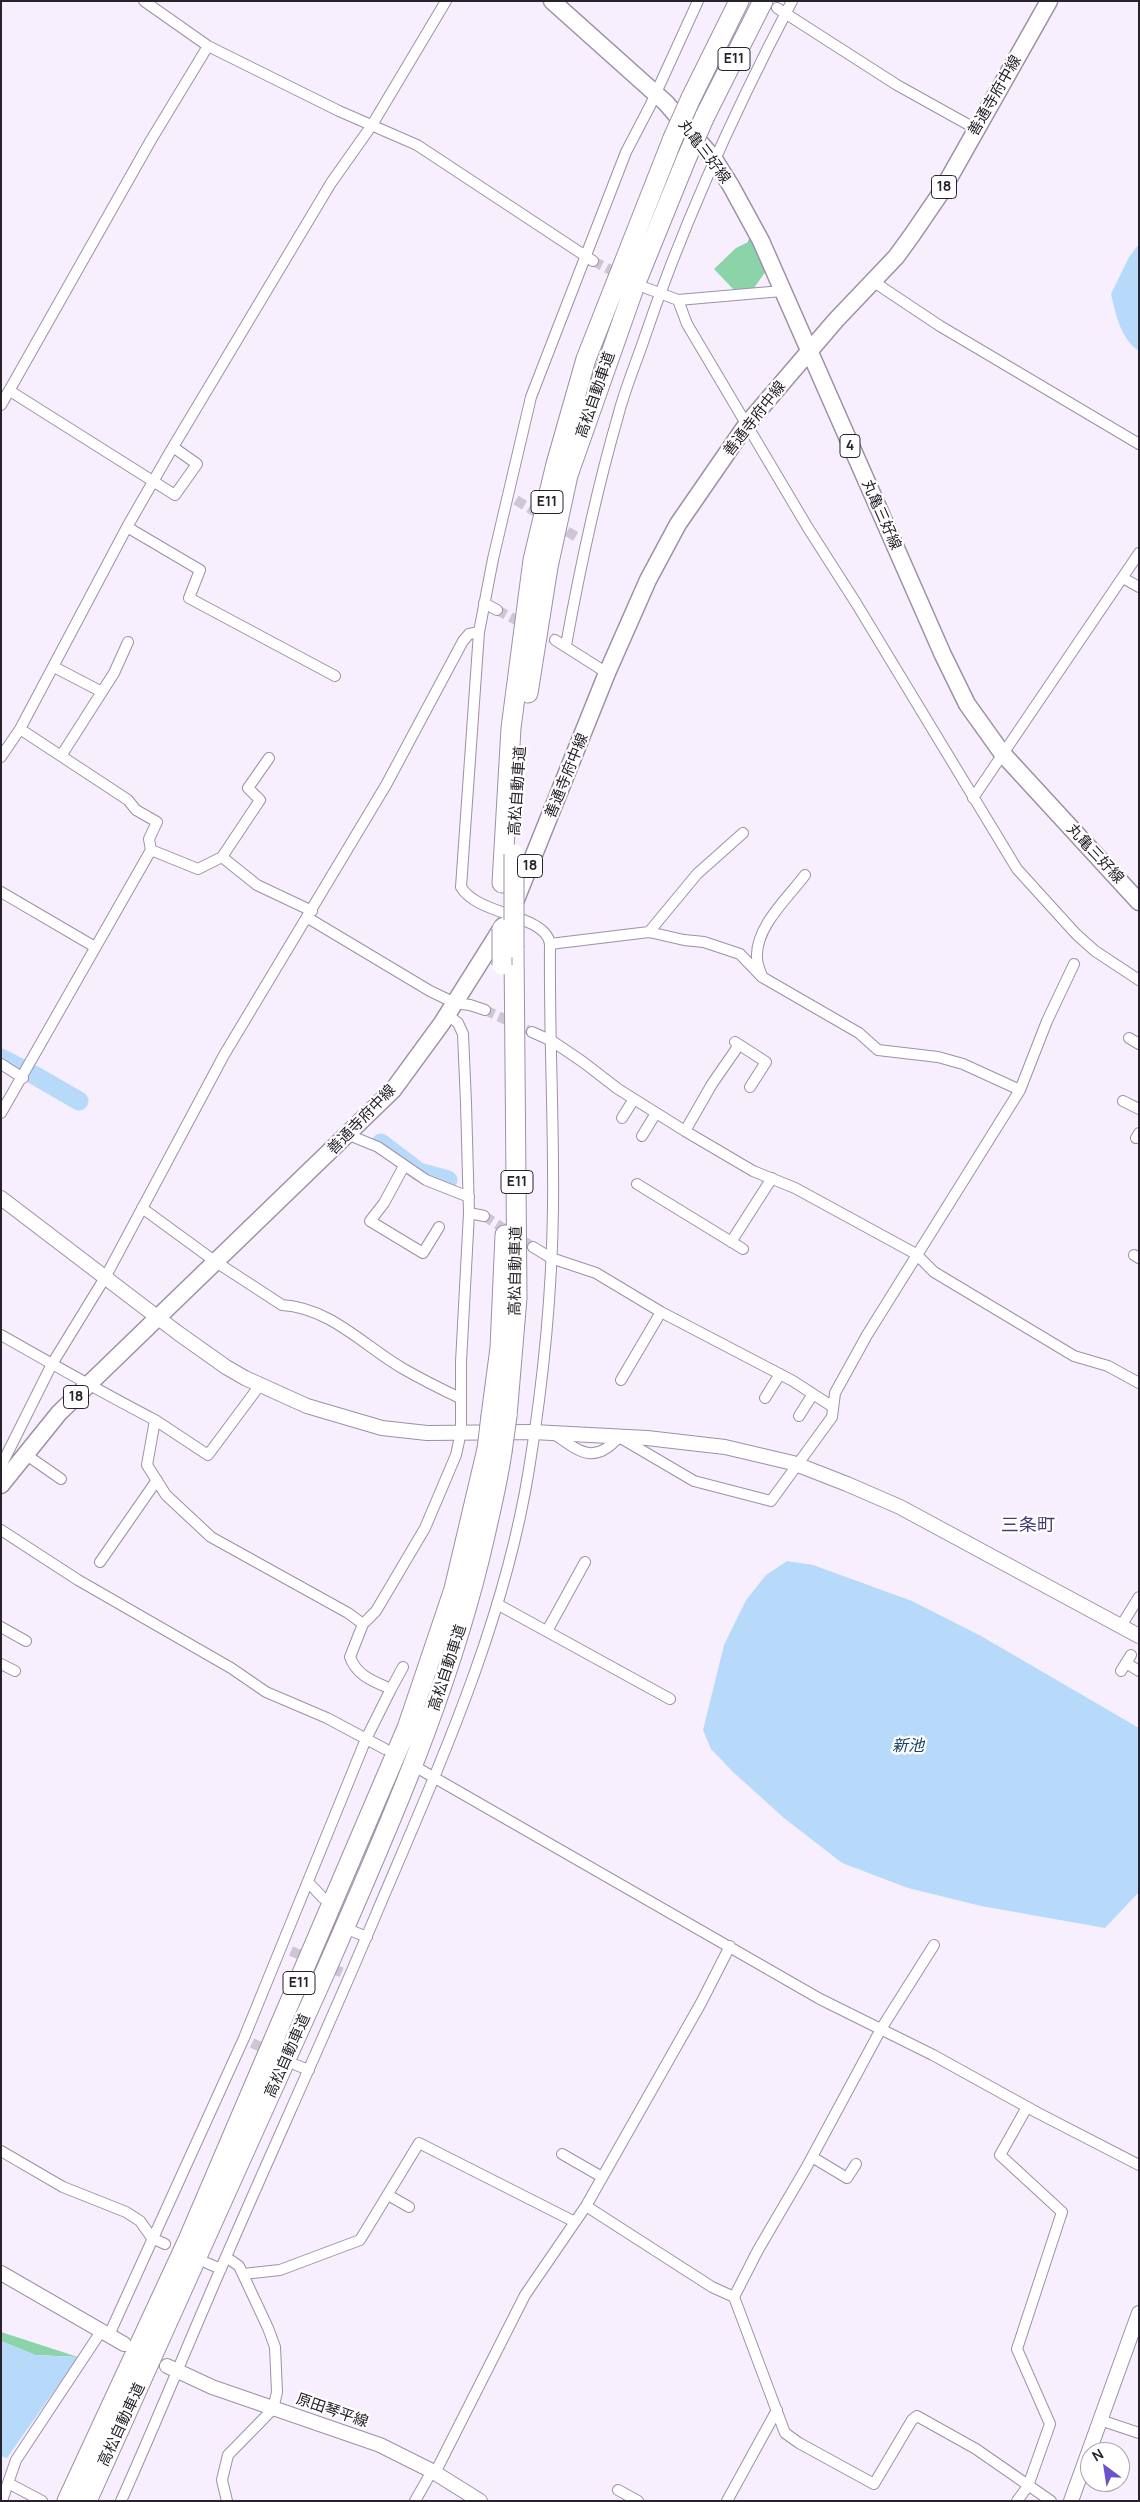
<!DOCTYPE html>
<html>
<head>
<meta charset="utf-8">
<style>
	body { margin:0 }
	#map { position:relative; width:1140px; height:2502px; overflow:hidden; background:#f8effe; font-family:Manrope,sans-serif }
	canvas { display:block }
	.frame { position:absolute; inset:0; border:2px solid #27222b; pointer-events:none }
	.north { position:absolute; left:1080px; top:2442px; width:50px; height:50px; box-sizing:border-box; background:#fff; border:1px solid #a9a7aa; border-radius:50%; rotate:329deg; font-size:14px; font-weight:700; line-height:20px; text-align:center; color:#27222b }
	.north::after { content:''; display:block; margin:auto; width:18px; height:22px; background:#6b52cc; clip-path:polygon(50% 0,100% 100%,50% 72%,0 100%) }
</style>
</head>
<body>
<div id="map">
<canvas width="1140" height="2502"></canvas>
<div class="frame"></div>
<div class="north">N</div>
</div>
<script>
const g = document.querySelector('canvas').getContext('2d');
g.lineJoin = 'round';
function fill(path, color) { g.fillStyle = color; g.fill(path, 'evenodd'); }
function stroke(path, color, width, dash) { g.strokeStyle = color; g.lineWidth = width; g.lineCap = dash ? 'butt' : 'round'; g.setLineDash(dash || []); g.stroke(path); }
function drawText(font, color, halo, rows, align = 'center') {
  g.font = font + ' Manrope,"Noto Sans JP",sans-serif'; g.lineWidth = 4.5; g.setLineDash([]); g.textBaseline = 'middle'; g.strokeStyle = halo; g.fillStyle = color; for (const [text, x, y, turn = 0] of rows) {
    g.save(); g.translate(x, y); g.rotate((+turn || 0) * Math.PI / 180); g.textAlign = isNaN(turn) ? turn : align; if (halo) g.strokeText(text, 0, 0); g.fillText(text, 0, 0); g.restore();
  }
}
const green = new Path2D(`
	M751 238 766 271 754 288 734 290 714 269 736 248 748 242V240Z
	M1 2332 78 2357 35 2355 1 2341Z`);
const water = new Path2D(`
	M1139 244V351C1120 338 1116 315 1111 294L1129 257Z
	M787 1561 813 1565 912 1601 981 1636 1139 1728V1892L1105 1928 981 1906 908 1888 842 1863 784 1818 733 1772 711 1749 703 1730 724 1645 746 1600 766 1575Z
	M1 2341 35 2355 78 2357 7 2458 1 2456Z`);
const river = new Path2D(`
	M1 1058 22 1069
	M34 1075 79 1101
	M381 1143 419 1172 448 1180`);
const streetTunnel = new Path2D(`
	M593 261 623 276
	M516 500 578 538
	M497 610 555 640
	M485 1010 532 1032
	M484 1216 533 1247
	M291 1951 343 1973
	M252 2043 272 2052`);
const street = new Path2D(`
	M144 1 208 46 339 111 417 145 593 261
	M777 8 897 85 976 129
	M874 282 940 326 1139 444
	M646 288 678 300 782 291
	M678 300 687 324 808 528 856 603 1017 869 1076 934 1095 951 1139 980
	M10 391 175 495 197 464 173 447
	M1 405 151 140 208 46
	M127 527 200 570 189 598 335 676
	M1123 578 1139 587
	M484 603 497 610
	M555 640 607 673
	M566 645C580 568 596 492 618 416 624 392 634 368 642 345 682 226 734 112 792 1
	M54 667 102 692
	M61 756 114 673 128 642
	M1 757 20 729 127 527 170 452 331 183 372 125 446 1
	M973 798 1139 553
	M151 850 198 869 222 857 257 885 312 911
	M222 857 260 800 248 788 269 758
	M1 892 95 947
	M308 918 430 991 455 1003 470 1005 485 1010
	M649 932 697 874 743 833
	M550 944 649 932 684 940 704 942 740 954 762 977 859 1033 878 1050 938 1057 963 1064 1020 1090
	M762 976C760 971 757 964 757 958 755 927 788 898 805 875
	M532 1032 552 1041 583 1062 618 1089 685 1131 753 1171 795 1188 916 1254 934 1272 1074 1356 1108 1366 1139 1383
	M1129 1038 1139 1044
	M735 1042 766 1062 750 1087
	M1 1064 23 1078
	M1123 1101 1139 1109
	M1 1113 151 850 149 839 157 822 136 810 128 800 20 729
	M622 1118 634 1099
	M685 1131 712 1084 739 1045
	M349 1135 378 1147 426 1180 469 1197
	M642 1136 656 1113
	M1136 1138 1139 1133
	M404 1166 384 1203 370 1221 423 1253 439 1227
	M637 1184 743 1249
	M142 1208 216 1262 282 1305C330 1308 363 1345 402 1368 421 1379 441 1389 460 1398
	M469 1213 484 1216
	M731 1242 772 1178
	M533 1247 551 1258 596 1273 661 1312 793 1381 833 1407
	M1134 1255 1139 1258
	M1 1335C52 1364 103 1393 155 1420L147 1465 166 1495 211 1537 348 1613 363 1624 376 1611 425 1528 456 1455 461 1432V1362L469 1213 466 1103 463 1034 458 1023 448 1015
	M621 1380 661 1312
	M765 1398 780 1374
	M799 1416 813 1394
	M155 1420 208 1455 260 1385
	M554 1434C580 1452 594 1465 619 1437L694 1481 771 1501 832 1417 835 1393 867 1335 1020 1090 1047 1021 1074 964
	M25 1454 61 1479
	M1 1466 52 1364 106 1276 224 1055 386 785 463 641 469 634 479 632
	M1 1530 78 1580 231 1668 266 1692 327 1718 385 1749
	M100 1562 157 1480
	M497 1604 670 1699
	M1121 1626 1139 1597
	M1 1627 26 1641
	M547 1631 585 1562
	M1126 1663 1139 1671
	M1 1664 15 1671
	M1121 1671 1131 1655
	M391 1689 403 1667
	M421 1770 820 1999 933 2055 1038 2113 1139 2165
	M308 1882 323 1898
	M352 1931 367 1937
	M296 2065 309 2070
	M1 2151 63 2187 126 2212 140 2221 152 2238 165 2244
	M562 2154 602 2177
	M812 2157 847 2178 856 2164
	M388 2195 409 2207
	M586 2206 712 2287 734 2297 785 2433 799 2443 874 2484 912 2420 917 2416 976 2449 1051 2501
	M226 2257 239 2266 268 2328 275 2347 277 2392 273 2409 228 2455 222 2480 227 2501
	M207 2263 221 2269
	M243 2274 280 2270 360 2240 419 2143 575 2222
	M734 2297 758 2250 806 2168 881 2029 934 1945
	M109 2335 244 2038 366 1739 391 1689C373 1681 357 1676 350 1657L363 1624
	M1100 2420 1139 2433
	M435 2473 525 2295 586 2206 701 2003 730 1946
	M618 2490 638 2501
	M2 2501 8 2483
	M42 2501 8 2483 16 2460 102 2330
	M121 2501C156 2423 188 2344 222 2266 273 2148 327 2031 377 1912 438 1768 504 1625 529 1469 543 1383 552 1295 553 1207 554 1120 549 1032 550 944 546 914 478 916 461 887L479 632 493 559 531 397 626 152 650 106 698 1
	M415 2501 432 2471
	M727 2501 777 2410
	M1017 2501 1028 2486 1050 2424 1017 2349 1062 2212 1000 2155 1027 2107`);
const secondary = new Path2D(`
	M1 1198 178 1333 226 1367 245 1378 307 1406 382 1428 427 1433 533 1432 647 1438 725 1447 793 1463 847 1484 900 1507 1139 1636
	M1 2273 124 2344
	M167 2366 212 2387 380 2445 432 2471 480 2501
	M1071 2501 1139 2313`);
const primary = new Path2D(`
	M552 1 666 103 714 159 731 186 761 241 943 655 967 704 1002 753 1139 902
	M515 902 607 673 648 580 678 524 747 424 836 320 896 257 912 235 940 194 1049 1
	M1 1485 59 1413 393 1090 442 1023 503 926`);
const highway = new Path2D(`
	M691 98 739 1
	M705 116 763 1
	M528 693 548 567 568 475 635 285 687 157
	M502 883 511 728 533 560 556 464 586 359 673 138
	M491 1416 500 1348 505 1235
	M507 1416 517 1298 514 948
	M67 2501 188 2240 407 1728 454 1589 487 1449
	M87 2501C167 2327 245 2152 323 1977 383 1840 444 1704 480 1557 488 1522 497 1487 502 1452`);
const highwayBridge = new Path2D(`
	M673 138 691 98
	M687 157 705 116
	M514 948V854
	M502 965V929
	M487 1449 491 1416
	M502 1452 507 1416`);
const shields = [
	[734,59,32],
	[944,187,25],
	[850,446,20],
	[547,502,32],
	[530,866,25],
	[517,1182,32],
	[76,1397,25],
	[299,1983,32]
];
const shieldNames = [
	["E11",734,59],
	["18",944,187],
	["4",850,446],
	["E11",547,502],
	["18",530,866],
	["E11",517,1182],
	["18",76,1397],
	["E11",299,1983]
];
const streetNames = [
	["善通寺府中線",995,96,-60],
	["丸亀三好線",704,152,53],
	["高松自動車道",596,395,-71],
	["善通寺府中線",755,419,-52],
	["丸亀三好線",881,515,66],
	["善通寺府中線",567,776,-68],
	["高松自動車道",518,791,-86],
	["丸亀三好線",1095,854,47],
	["善通寺府中線",362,1120,-46],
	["高松自動車道",516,1271,-89],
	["高松自動車道",448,1668,-72],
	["高松自動車道",288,2056,-66],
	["原田琴平線",332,2411,19],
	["高松自動車道",122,2425,-65]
];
const waterNames = [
	["新池",908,1747]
];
const quarterNames = [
	["三条町",1028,1526]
];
fill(green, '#8bd4a9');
fill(water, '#b7dafb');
stroke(river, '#b7dafb', 19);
stroke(streetTunnel, '#cec6d4', 10, [10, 5]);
stroke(street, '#9d90a7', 12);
stroke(secondary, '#9d90a7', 16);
stroke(primary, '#9d90a7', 19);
stroke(highway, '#9d90a7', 21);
stroke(street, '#fff', 10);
stroke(secondary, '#fff', 14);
stroke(primary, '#fff', 16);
stroke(highway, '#fff', 19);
stroke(highwayBridge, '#9d90a7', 21, []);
stroke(highwayBridge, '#fff', 19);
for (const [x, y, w] of shields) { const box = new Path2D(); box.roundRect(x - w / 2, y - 11.5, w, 23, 4); g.fillStyle = '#fff'; g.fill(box); stroke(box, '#27222b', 1); }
drawText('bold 14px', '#27222b', null, shieldNames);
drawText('15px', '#27222b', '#fff', streetNames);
drawText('italic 16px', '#174366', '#fff', waterNames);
drawText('18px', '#463c79', '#fff', quarterNames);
</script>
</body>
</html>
